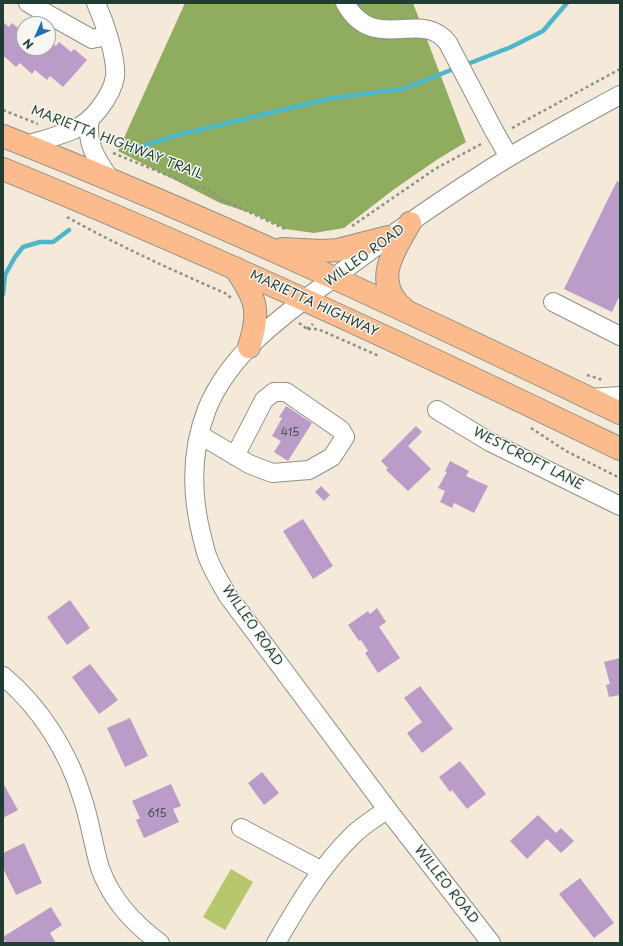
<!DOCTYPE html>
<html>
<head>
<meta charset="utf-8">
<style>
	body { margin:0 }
	#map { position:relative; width:623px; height:946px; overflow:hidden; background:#f5e9d9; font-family:"Playpen Sans",sans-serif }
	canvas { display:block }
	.frame { position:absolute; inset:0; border:4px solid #1f3d34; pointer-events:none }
	.north { position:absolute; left:16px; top:16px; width:40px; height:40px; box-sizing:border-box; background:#f6f6f2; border:1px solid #a0aca6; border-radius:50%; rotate:225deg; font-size:11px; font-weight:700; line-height:16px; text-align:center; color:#1f3d34 }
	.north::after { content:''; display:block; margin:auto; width:14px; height:18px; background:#1f6fb2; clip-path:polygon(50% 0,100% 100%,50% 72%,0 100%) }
</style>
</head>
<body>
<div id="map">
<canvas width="623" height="946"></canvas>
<div class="frame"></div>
<div class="north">N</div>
</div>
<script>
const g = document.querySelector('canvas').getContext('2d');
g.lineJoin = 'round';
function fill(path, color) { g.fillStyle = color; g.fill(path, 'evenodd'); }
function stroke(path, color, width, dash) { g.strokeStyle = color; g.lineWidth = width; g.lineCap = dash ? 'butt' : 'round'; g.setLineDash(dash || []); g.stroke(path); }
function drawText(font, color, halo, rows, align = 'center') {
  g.font = font + ' "Playpen Sans",sans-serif'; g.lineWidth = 3; g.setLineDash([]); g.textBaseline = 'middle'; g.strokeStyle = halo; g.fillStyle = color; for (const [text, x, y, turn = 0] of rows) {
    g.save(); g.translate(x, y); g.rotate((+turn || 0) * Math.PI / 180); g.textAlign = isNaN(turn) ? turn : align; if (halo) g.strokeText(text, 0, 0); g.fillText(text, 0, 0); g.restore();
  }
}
const green = new Path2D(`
	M231 869 253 882 225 930 203 917Z`);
const forest = new Path2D(`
	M185 3H413L466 142 438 159 393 190 344 228 314 233 286 229 254 214 220 203 118 151Z`);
const stream = new Path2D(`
	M465 65 511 47 543 31 567 3
	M132 149 178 135 332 98 403 89 456 68
	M3 294 5 275 15 257 23 247 40 242H53L69 230`);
const building = new Path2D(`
	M3 22 9 27 12 23 24 33V48H48V40L56 46 59 42 71 52 74 49 87 60 63 87 50 76 47 80 35 70 32 74 20 63 16 67 5 57 3 58Z
	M617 181 620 183V295L612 312 564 289Z
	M286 406 312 423 288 461 274 452 281 441 272 436 282 418 279 417Z
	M416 426 422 432 408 446 431 469 408 491 386 470 388 468 381 461Z
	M450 461 469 471 466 476 488 486 474 513 454 503 452 508 440 502 445 491 438 488 447 472 445 471Z
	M321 486 330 495 324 501 315 492Z
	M303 519 333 566 313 579 283 531Z
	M70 600 90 628 67 645 47 617Z
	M377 608 386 622 379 627 400 658 378 673 365 653 368 651 361 640 359 641 348 625 368 611 370 614Z
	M620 658V695L609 697 606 685 610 684 604 662Z
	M90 664 118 700 99 714 72 677Z
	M420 686 453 729 422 753 407 733 422 722 404 698Z
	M130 718 148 756 125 767 107 728Z
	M460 761 486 794 467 809 452 790 450 792 439 777Z
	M262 772 279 793 264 805 248 783Z
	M3 783 18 810 3 818Z
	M171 784 181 806 173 809 179 822 144 838 136 820 140 818 132 801Z
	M538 815 556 833 561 828 574 841 561 853 547 839 527 859 510 841Z
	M24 843 42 883 16 895 3 868V853Z
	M580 878 614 923 594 938 559 894Z
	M51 907 62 925 50 933 56 943H6L3 937Z`);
const path = new Path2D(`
	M3 110 38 124
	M512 128 620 69
	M113 153 196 187 207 188 221 199 285 229
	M67 217C119 246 172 270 227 294L231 298
	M352 226 435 169 483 143
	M299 323 307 329
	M307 329 313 324
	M308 329H318L379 356
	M587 375 603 380
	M531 428 566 451 620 478`);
const minor = new Path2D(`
	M28 3 92 39 107 36
	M345 3C375 56 421 7 448 43L493 129 509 157
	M90 119C85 143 97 160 110 179
	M26 145C42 140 60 136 75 129 85 124 92 118 99 109 106 100 113 89 115 77 117 57 104 21 96 3
	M553 302 620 336
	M589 398 620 396
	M437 410 490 442 620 506
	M200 435 249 464 272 473 309 470 332 457 345 437 341 430 286 392H274L264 400 235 456
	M3 676C40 707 68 751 82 797 90 820 93 845 100 868 111 899 134 924 160 943
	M241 828 322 871
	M276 943C298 905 321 866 353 835 363 825 376 818 387 809
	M491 943 387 809 228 596C221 584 213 571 208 558 205 551 204 544 202 537 191 494 191 450 207 409 231 350 287 313 336 276 384 240 432 206 482 174 526 145 573 121 620 95`);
const highway = new Path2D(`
	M3 136C213 219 417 315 620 413
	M3 169C212 254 417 350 620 449
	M282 249 322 251 338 250 389 237
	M235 268C256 299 261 310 249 347
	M404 309C371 283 394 250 410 223`);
const numberNames = [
	["415",290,433],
	["615",157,814]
];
const streetNames = [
	["MARIETTA HIGHWAY TRAIL",117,143,21],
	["WILLEO ROAD",365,256,-36],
	["MARIETTA HIGHWAY",314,304,25],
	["WESTCROFT LANE",528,459,27],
	["WILLEO ROAD",252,626,55],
	["WILLEO ROAD",446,885,52]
];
fill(green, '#b6c86b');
fill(forest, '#90ac5f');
stroke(stream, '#4cb7c9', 4.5);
fill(building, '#bb9bc7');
stroke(minor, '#8a9386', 20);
stroke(highway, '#8a9386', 24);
stroke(path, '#8a9386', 2.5, [3, 3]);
stroke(minor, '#fff', 18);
stroke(highway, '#fbbb8d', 22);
drawText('11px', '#465459', null, numberNames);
drawText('13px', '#1f3d34', '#f6f6f2', streetNames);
</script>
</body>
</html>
